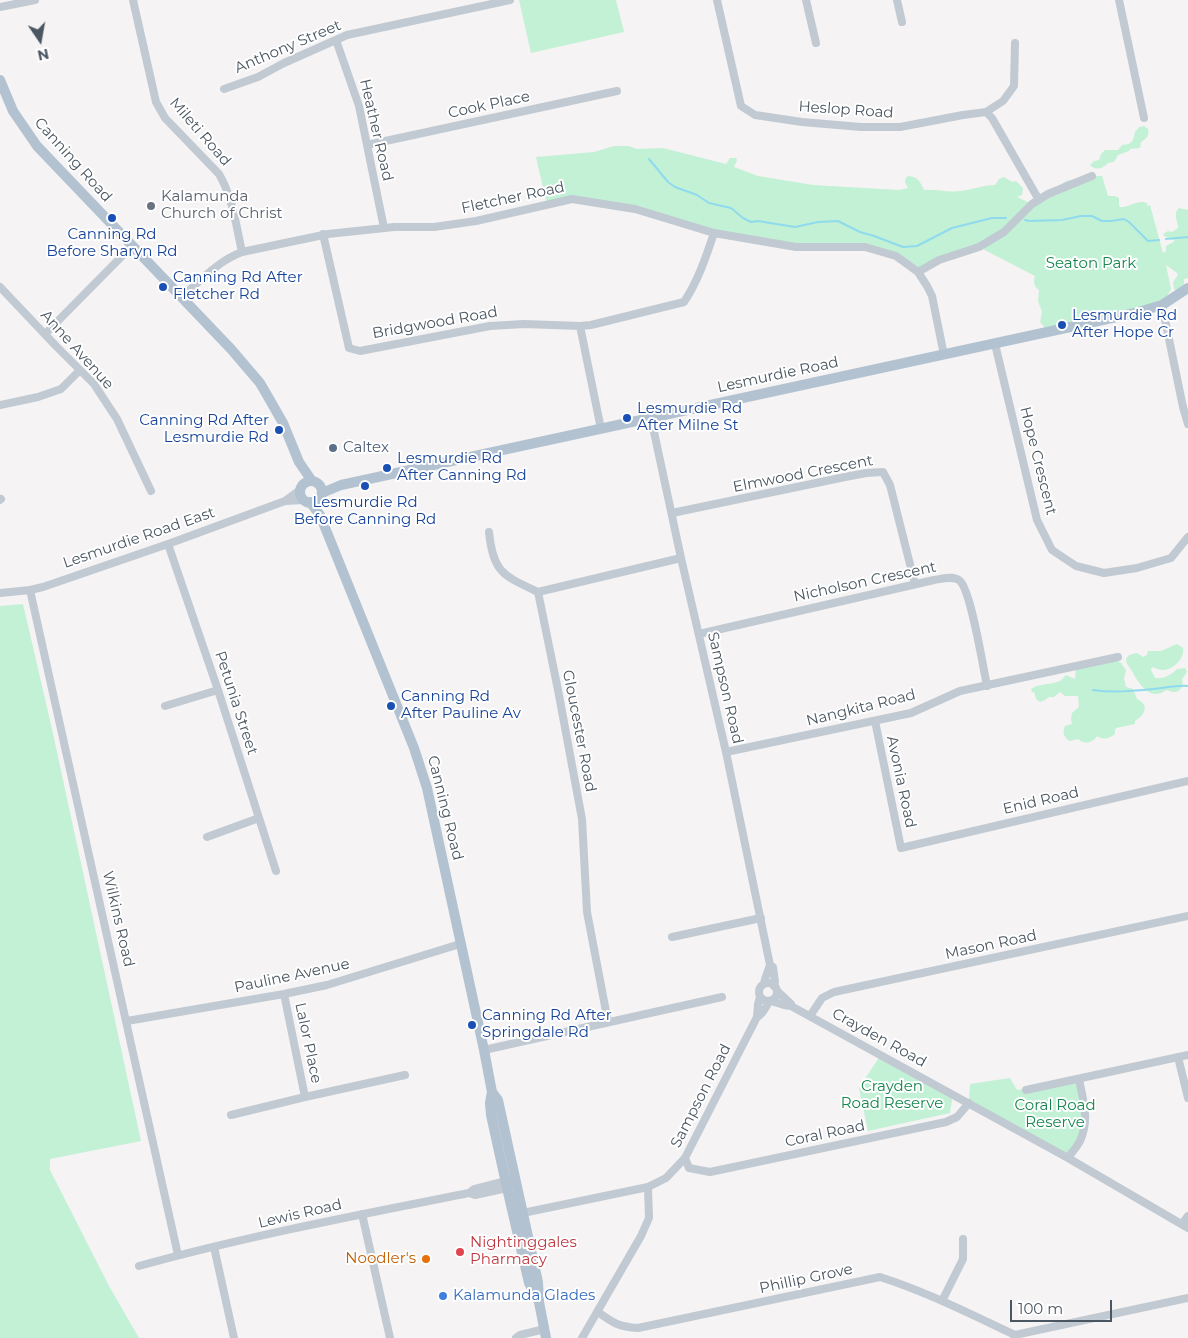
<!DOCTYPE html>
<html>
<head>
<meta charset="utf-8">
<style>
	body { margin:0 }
	#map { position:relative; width:1188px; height:1338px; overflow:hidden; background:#f5f3f3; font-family:Montserrat,sans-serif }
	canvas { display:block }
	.north { position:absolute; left:15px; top:15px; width:50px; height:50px; -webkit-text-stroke:4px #fff; paint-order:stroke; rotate:168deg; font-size:14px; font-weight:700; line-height:20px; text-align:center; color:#4a5661 }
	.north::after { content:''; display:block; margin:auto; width:18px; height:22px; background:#4a5661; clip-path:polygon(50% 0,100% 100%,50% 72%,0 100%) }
	.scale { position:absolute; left:1010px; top:1300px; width:102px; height:22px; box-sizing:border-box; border:2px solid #4a5661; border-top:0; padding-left:6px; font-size:15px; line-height:18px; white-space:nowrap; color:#4a5661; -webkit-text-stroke:4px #fff; paint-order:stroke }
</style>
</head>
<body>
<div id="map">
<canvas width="1188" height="1338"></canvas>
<div class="north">N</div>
<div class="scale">100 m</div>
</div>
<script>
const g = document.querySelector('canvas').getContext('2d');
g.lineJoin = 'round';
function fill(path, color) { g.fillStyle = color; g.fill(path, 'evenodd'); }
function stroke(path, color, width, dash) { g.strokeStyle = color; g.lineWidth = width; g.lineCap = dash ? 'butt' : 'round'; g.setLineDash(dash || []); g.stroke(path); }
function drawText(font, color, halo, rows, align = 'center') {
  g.font = font + ' Montserrat,sans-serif'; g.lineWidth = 4; g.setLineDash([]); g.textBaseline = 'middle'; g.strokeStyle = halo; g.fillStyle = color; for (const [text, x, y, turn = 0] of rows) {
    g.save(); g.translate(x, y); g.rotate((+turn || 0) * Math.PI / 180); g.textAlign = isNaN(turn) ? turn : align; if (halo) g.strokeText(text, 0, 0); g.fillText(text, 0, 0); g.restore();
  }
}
const green = new Path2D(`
	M519 0H616L624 32 531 53Z
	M1144 126 1148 129C1150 135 1146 139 1141 142L1140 148 1130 149 1129 151 1118 155 1114 162 1108 163C1103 169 1096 171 1090 165L1094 161 1099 160 1101 154 1105 150H1118L1122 145 1129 144 1133 140 1135 132 1139 127Z
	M614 146H628L637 149 663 148 726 164 730 158H736L737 160 734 167 758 176 813 185 899 190 908 188 905 182 906 178 908 176C918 177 920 181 924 190 936 189 947 193 960 191 971 190 983 185 995 185L999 179 1004 177 1012 182 1016 181 1023 188 1022 195 1017 197 1032 204 1066 181 1071 180 1076 182 1092 176H1102L1108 196H1115L1119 198V205L1120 207C1131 207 1138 199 1147 203V206L1150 205 1163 253 1166 251V246L1175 241 1170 238 1165 237 1163 234 1168 231 1172 232 1178 228C1178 221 1174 217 1177 210L1179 208 1188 210V278L1184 279V284L1182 288 1176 290 1174 289 1173 282 1178 275 1177 273 1166 265 1171 289 1162 305 1045 328 1040 322 1042 312 1038 301 1039 290C1034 287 1033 281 1035 276L979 247 918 272 896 256 865 247H796L714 233 635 209 572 199 547 205 536 157 594 152Z
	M23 604 52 729 141 1141 50 1159V1170L109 1286 139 1338H0V606Z
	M1177 644 1183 648C1185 658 1174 669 1164 670 1159 670 1156 668 1152 667L1151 670 1155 678C1164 679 1171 675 1177 669L1185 668 1187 672 1185 675 1182 679C1184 685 1181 693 1173 692 1171 692 1168 690 1166 690 1151 702 1139 684 1133 673 1130 667 1126 665 1126 659L1129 655 1137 653 1143 657 1147 655 1148 651H1161Z
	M1118 657 1119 662 1121 663 1126 670 1124 678 1126 687 1133 689 1137 699C1150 705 1145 715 1135 721V724L1116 728 1115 730V734C1109 739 1102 740 1097 736 1093 743 1084 745 1078 739L1070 741C1064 738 1062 732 1065 726L1072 724 1071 720 1072 713 1079 707 1078 696H1065L1060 692 1054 697H1049L1045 700 1040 702 1036 699 1034 692H1032L1031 689C1040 683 1051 685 1060 681 1062 679 1064 677 1066 675L1075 679 1076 666Z
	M880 1056 953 1094 950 1113 868 1131 859 1088Z
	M1010 1078 1017 1090 1079 1079 1085 1127 1068 1158 969 1103 970 1084Z`);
const stream = new Path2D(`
	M649 159 668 182 675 187 697 195 709 203 731 208 743 218 751 222 758 221 795 227 818 222 838 221 860 232 874 236 903 247 917 246 952 228 992 218H1006
	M1025 220 1029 221 1062 220 1081 216H1092L1102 221H1111L1124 219 1129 222 1148 241 1159 240
	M1166 239 1188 237
	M1093 690C1113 693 1133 691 1153 689 1165 688 1176 685 1188 686`);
const minor = new Path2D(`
	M133 0 156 102 165 118 219 174C233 198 236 225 242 252
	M717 0 741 106 755 115 802 122 861 127H900L963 115 986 112 992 118 1039 200
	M806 0 816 43
	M897 0 902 22
	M1119 0 1144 118
	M0 7 35 0
	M336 40 359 106 384 228
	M224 89 258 77 284 63 347 35 510 0
	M986 112 1003 101 1014 86 1015 43
	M367 145 617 91
	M323 234 349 348 360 351 490 326 524 324 580 326 591 325 684 302C698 281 706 257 714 233
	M918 272 939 260 979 247 1004 232 1032 204 1048 194 1092 176
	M0 287 56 346 94 384 117 419 151 491
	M182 297C201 280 218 261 242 252L328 234 394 227H434L476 221 572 199 635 209 714 233 796 247H865L896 256 918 272 927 286 932 296 944 355
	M1162 305 1183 407 1188 424
	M580 326 601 429
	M45 334 132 246
	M995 344 1037 520 1052 550 1076 566 1104 573 1137 568 1171 558 1188 537
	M0 405 38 397 61 389 80 370
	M651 418 681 558 726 752 770 965 773 967 775 982 774 986
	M0 500 1 499
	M285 501 300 490
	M672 513 845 477 866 473 883 472 890 485 915 584
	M489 532C493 573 504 576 538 592
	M168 544 218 690 276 871
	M30 590 178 1255
	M0 593 30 590 43 587 168 544 285 501 304 500
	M699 634 934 580C942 579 954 575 960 581 971 591 983 667 987 686
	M165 706 218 690
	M875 721 901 848 1188 781
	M726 752 911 713 960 691 1118 657
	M207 837 259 818
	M672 937 761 918
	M759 992a9 9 0 1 1 18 0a9 9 0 1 1-18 0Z
	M764 984 765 979 770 965
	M777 991 791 1004V1006
	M284 994 305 1097
	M771 1001 784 1005 791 1006 1068 1158 1188 1228
	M810 1016 822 998 834 992 1188 916
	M757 1017 758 1004 760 997
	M127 1021 284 994 327 985 460 944
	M608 1022 587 912 582 819 558 690 538 592 681 558
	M484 1050 722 997
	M1178 1057 1188 1098
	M1026 1090 1188 1055
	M231 1115 305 1097 405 1075
	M685 1158 689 1168 710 1172 946 1122 957 1117 969 1103
	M1068 1158C1072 1152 1077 1147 1080 1141 1090 1119 1083 1101 1079 1079
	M469 1193 474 1189 505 1181H509
	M362 1214 390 1338
	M518 1214 648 1187 666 1178 685 1158 757 1017C762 1015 767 1006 769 1001
	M1182 1224 1188 1216
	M214 1247 234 1338
	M139 1266C247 1236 358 1215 469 1193L475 1195 507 1188 510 1186
	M942 1301 963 1259V1239
	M598 1312C613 1323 619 1327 638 1328L880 1277C927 1292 970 1314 1015 1335
	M516 1338 520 1335 545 1329
	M582 1338 641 1236 649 1218 648 1187
	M1014 1338 1015 1335 1188 1298`);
const major = new Path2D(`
	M0 80 13 111 37 146 231 349 260 383 267 395 283 423 299 462 312 481
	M300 492a11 11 0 1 1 22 0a11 11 0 1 1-22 0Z
	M322 493 341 485 1135 313 1162 305 1188 288
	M310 502 320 515 414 748 427 788 484 1050 492 1092 490 1103 491 1115 507 1188 529 1283 539 1302
	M492 1092 498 1100 538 1282 539 1302 546 1338`);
const markers = [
	[151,206,5,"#6b7280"],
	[112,218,5,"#1a4fb4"],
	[163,287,5,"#1a4fb4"],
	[1062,325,5,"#1a4fb4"],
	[627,418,5,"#1a4fb4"],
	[279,430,5,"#1a4fb4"],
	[333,448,5,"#5c6f8a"],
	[387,468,5,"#1a4fb4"],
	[365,486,5,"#1a4fb4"],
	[391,706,5,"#1a4fb4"],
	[472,1025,5,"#1a4fb4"],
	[460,1252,5,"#e0444e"],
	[426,1259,5,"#e8710a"],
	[443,1296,5,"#3f7fe0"]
];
const streetNames = [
	["Anthony Street",288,47,-23],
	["Cook Place",489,105,-12],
	["Heslop Road",846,110,4],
	["Heather Road",376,130,77],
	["Mileti Road",200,132,49],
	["Canning Road",73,160,48],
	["Fletcher Road",513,198,-12],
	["Bridgwood Road",435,323,-10],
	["Anne Avenue",77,350,48],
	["Lesmurdie Road",778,375,-12],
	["Hope Crescent",1038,461,76],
	["Elmwood Crescent",803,474,-11],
	["Lesmurdie Road East",139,538,-19],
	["Nicholson Crescent",865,582,-12],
	["Sampson Road",725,688,77],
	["Petunia Street",236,703,72],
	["Nangkita Road",861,708,-14],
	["Gloucester Road",579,731,79],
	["Avonia Road",901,782,78],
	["Enid Road",1041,801,-13],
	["Canning Road",445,808,76],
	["Wilkins Road",118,919,77],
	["Mason Road",991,945,-12],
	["Pauline Avenue",292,976,-12],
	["Crayden Road",879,1038,29],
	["Lalor Place",308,1043,78],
	["Sampson Road",701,1096,-63],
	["Coral Road",825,1134,-12],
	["Lewis Road",300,1214,-13],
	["Phillip Grove",806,1279,-12]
];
const worshipNames = [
	["Kalamunda",161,197],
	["Church of Christ",161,214]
];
const transitNames = [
	["Canning Rd",112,235,"center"],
	["Before Sharyn Rd",112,252,"center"],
	["Canning Rd After",173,278],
	["Fletcher Rd",173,295],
	["Lesmurdie Rd",1072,316],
	["After Hope Cr",1072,333],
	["Lesmurdie Rd",637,409],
	["After Milne St",637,426],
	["Canning Rd After",269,421,"right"],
	["Lesmurdie Rd",269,438,"right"],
	["Lesmurdie Rd",397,459],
	["After Canning Rd",397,476],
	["Lesmurdie Rd",365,503,"center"],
	["Before Canning Rd",365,520,"center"],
	["Canning Rd",401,697],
	["After Pauline Av",401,714],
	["Canning Rd After",482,1016],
	["Springdale Rd",482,1033]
];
const parkNames = [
	["Seaton Park",1091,264],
	["Crayden",892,1087],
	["Road Reserve",892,1104],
	["Coral Road",1055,1106],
	["Reserve",1055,1123]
];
const serviceNames = [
	["Caltex",343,448]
];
const healthNames = [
	["Nightinggales",470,1243],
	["Pharmacy",470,1260]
];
const foodNames = [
	["Noodler's",416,1259]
];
const shopNames = [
	["Kalamunda Glades",453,1296]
];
fill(green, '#c3f1d5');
stroke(stream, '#90daee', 2);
stroke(minor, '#c1cad2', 8);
stroke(major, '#b3c2d1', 10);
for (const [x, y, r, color] of markers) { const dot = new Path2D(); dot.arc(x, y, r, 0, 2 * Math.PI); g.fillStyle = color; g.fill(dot); stroke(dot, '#fff', 2); }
drawText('15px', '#4a5661', '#fff', streetNames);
drawText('15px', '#5b616d', '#fff', worshipNames, 'left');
drawText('15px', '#164399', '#fff', transitNames, 'left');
drawText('15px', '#17864f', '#fff', parkNames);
drawText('15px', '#4e5e75', '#fff', serviceNames, 'left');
drawText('15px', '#be3a42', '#fff', healthNames, 'left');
drawText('15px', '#c56008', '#fff', foodNames, 'right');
drawText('15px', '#366cbe', '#fff', shopNames, 'left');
</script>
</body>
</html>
